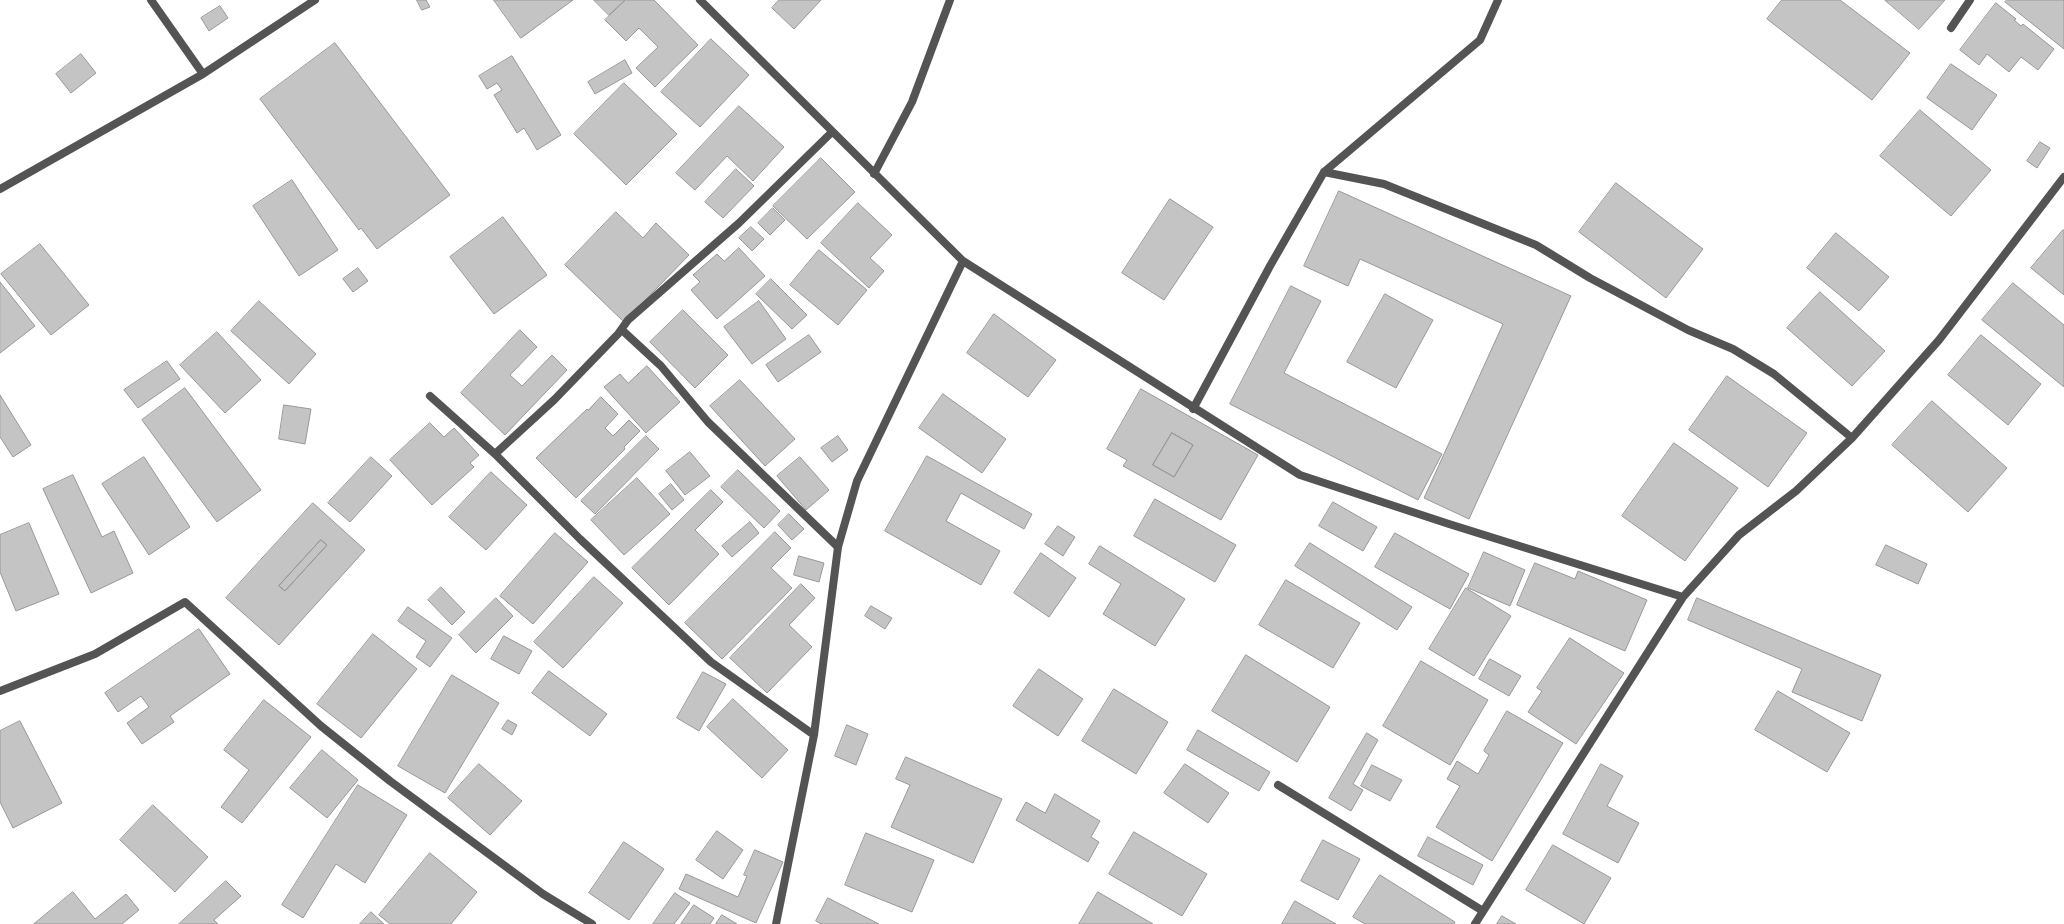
<!DOCTYPE html>
<html>
<head>
<meta charset="utf-8">
<style>
	body { margin:0 }
	canvas { display:block; background:#fff }
</style>
</head>
<body>
<canvas width="2064" height="924"></canvas>
<script>
const g = document.querySelector('canvas').getContext('2d');
g.lineJoin = 'round';
function fill(path, color) { g.fillStyle = color; g.fill(path, 'evenodd'); }
function stroke(path, color, width, dash) { g.strokeStyle = color; g.lineWidth = width; g.lineCap = dash ? 'butt' : 'round'; g.setLineDash(dash || []); g.stroke(path); }
const building = new Path2D(`
	M417 0H426L430 7 422 10Z
	M494 0H573L521 38Z
	M594 0H625L609 15Z
	M626 0H654L698 45 655 87 636 68 658 47 639 28 626 41 605 20Z
	M779 0H821L794 29 772 8Z
	M1782 0H1840L1910 53 1872 100 1767 19Z
	M1885 0H1945L1919 29Z
	M2007 0H2064V49L2005 2Z
	M1996 3 2016 19 2014 20 2021 26 2023 24 2054 49 2038 70 2021 57 2009 72 1987 54 1979 65 1960 50Z
	M220 6 228 18 209 31 201 18Z
	M711 39 749 75 700 127 661 92Z
	M335 43 450 195 377 249 361 228 359 230 260 99Z
	M81 54 96 73 71 93 56 74Z
	M512 56 561 135 537 150 524 128 517 133 494 95 502 90 497 83 487 89 479 76Z
	M625 60 632 73 595 94 588 82Z
	M1951 64 1997 95 1972 130 1927 98Z
	M624 83 677 134 626 185 574 134Z
	M739 106 784 147 753 181 727 156 695 190 676 173Z
	M1920 110 1991 170 1951 216 1880 156Z
	M2040 142 2050 148 2037 168 2027 161Z
	M821 158 855 192 807 239 773 206Z
	M736 169 754 186 723 218 705 202Z
	M292 180 338 250 299 276 253 206Z
	M1616 183 1703 249 1666 298 1579 232Z
	M1339 191 1571 296 1469 519 1424 498 1503 324 1360 259 1348 286 1304 266Z
	M1170 199 1213 227 1164 300 1122 273Z
	M858 203 892 235 870 258 884 271 869 288 821 243Z
	M773 208 785 220 770 235 758 223Z
	M616 212 643 238 656 223 689 255 624 322 565 265Z
	M503 217 547 275 494 314 450 257Z
	M751 227 764 239 752 251 739 238Z
	M2063 230H2064V295L2031 268Z
	M1836 233 1889 277 1859 311 1807 268Z
	M40 244 89 305 51 335 1 274Z
	M739 248 765 276 717 319 691 290 700 282 693 275 717 254 724 261Z
	M819 250 867 290 838 325 790 285Z
	M358 268 368 281 353 292 343 279Z
	M771 279 807 315 792 329 756 294Z
	M0 282 35 326 0 353Z
	M2013 283 2064 325V387L1982 320Z
	M1291 286 1321 301 1284 373 1442 454 1418 500 1230 404Z
	M1820 292 1885 351 1852 386 1787 328Z
	M1385 294 1433 320 1396 388 1347 362Z
	M259 301 316 354 289 384 231 331Z
	M759 301 786 339 752 364 724 327Z
	M683 310 728 355 695 388 650 342Z
	M994 314 1056 360 1028 397 967 353Z
	M520 330 537 347 510 375 522 386 552 355 567 370 505 435 461 393Z
	M217 332 261 380 225 413 180 365Z
	M809 335 821 352 778 382 766 365Z
	M1981 335 2041 384 2008 425 1948 375Z
	M167 361 180 379 138 408 124 390Z
	M647 366 680 402 646 433 604 387 620 374 628 383Z
	M1727 376 1807 433 1768 487 1689 430Z
	M740 380 795 439 765 466 710 406Z
	M185 388 261 490 217 522 142 420Z
	M1141 389 1258 455 1221 520 1123 466 1127 460 1107 449ZM1172 433 1193 445 1174 477 1153 465Z
	M943 394 1006 439 982 473 919 428Z
	M0 395 31 445 13 457 0 437Z
	M601 397 618 414 605 428 613 436 629 420 640 431 624 447 625 449 576 498 536 458 587 409 588 410Z
	M1932 401 2007 468 1968 512 1892 445Z
	M284 405 311 409 305 444 279 439Z
	M430 423 444 437 454 428 479 455 470 463 474 467 432 505 390 460Z
	M1172 433 1193 445 1174 477 1153 465Z
	M646 436 659 449 595 514 581 501Z
	M838 436 848 450 832 462 821 448Z
	M1674 443 1738 488 1685 561 1622 516Z
	M690 452 710 476 685 495 666 471Z
	M927 456 1032 514 1024 529 961 493 946 521 1000 551 981 585 885 531Z
	M144 457 190 527 149 555 102 484Z
	M371 457 392 476 350 522 328 503Z
	M800 457 829 490 806 510 777 476Z
	M738 470 780 511 764 528 721 487Z
	M491 472 527 505 486 550 449 517Z
	M73 475 102 537 114 531 133 573 91 593 43 489Z
	M637 478 670 514 624 555 591 520Z
	M671 484 684 500 672 510 659 494Z
	M711 490 723 502 695 530 719 554 669 605 632 568Z
	M1155 499 1236 545 1215 582 1134 536Z
	M1333 502 1377 527 1363 551 1319 526Z
	M313 503 365 550 279 645 226 598ZM321 540 327 545 285 591 279 586Z
	M789 514 804 529 792 540 778 525Z
	M750 522 759 533 732 557 722 546Z
	M29 523 59 594 16 611 0 572V535Z
	M1058 526 1075 537 1063 556 1045 544Z
	M775 532 791 548 771 568 792 588 722 659 685 623Z
	M555 533 588 562 533 624 500 596Z
	M1395 533 1469 574 1450 609 1375 567Z
	M321 540 327 545 285 591 279 586Z
	M1310 543 1412 607 1397 630 1295 566Z
	M1886 545 1927 564 1918 584 1876 565Z
	M1100 546 1185 599 1155 646 1103 614 1121 584 1089 564Z
	M1484 552 1525 570 1510 606 1468 588Z
	M1041 553 1076 578 1049 617 1014 593Z
	M799 556 824 563 819 582 794 575Z
	M1535 563 1575 579 1578 571 1647 600 1625 651 1517 605Z
	M594 577 623 603 563 668 534 642Z
	M1286 580 1360 623 1333 668 1259 625Z
	M801 584 815 598 789 625 812 647 767 693 730 658Z
	M441 587 465 612 452 625 428 600Z
	M1466 588 1511 616 1474 676 1429 649Z
	M496 598 513 616 476 653 459 635Z
	M1697 598 1881 675 1862 721 1792 692 1802 669 1688 620Z
	M871 606 892 618 885 629 865 616Z
	M408 607 452 638 430 667 416 657 426 641 398 621Z
	M199 629 230 674 170 716 174 722 142 744 127 723 149 707 141 696 118 712 105 693Z
	M373 634 417 669 361 738 317 704Z
	M504 636 532 651 519 674 491 659Z
	M1570 638 1624 673 1576 744 1528 712 1542 691 1537 688Z
	M1246 655 1330 707 1297 762 1212 711Z
	M1490 659 1521 676 1509 696 1479 679Z
	M1421 661 1488 700 1450 765 1383 726Z
	M1039 669 1083 699 1058 736 1013 706Z
	M549 671 607 714 590 736 532 693Z
	M703 672 726 684 699 731 677 718Z
	M452 675 499 703 445 793 398 766Z
	M1114 689 1168 722 1136 774 1082 741Z
	M1778 691 1850 733 1827 772 1755 730Z
	M733 699 788 750 762 778 707 727Z
	M264 700 311 737 242 823 221 807 249 770 224 750Z
	M1507 711 1563 743 1492 861 1436 827 1460 786 1447 779 1457 761 1478 774 1489 755 1484 751Z
	M508 720 517 725 512 735 502 729Z
	M20 721 62 803 13 828 0 802V731Z
	M847 725 868 734 856 765 835 756Z
	M1198 730 1270 772 1259 791 1187 750Z
	M1367 733 1378 740 1353 784 1363 790 1351 811 1329 798Z
	M322 750 358 780 327 818 290 788Z
	M906 757 1002 799 973 863 891 827 910 785 896 779Z
	M479 764 522 801 490 835 448 798Z
	M1185 764 1229 793 1208 823 1164 793Z
	M1601 764 1623 776 1607 806 1639 823 1618 863 1563 834Z
	M1372 765 1402 780 1390 801 1361 786Z
	M358 785 407 815 365 883 336 864 303 918 282 905Z
	M1055 794 1100 821 1091 837 1099 842 1088 862 1016 820 1026 802 1045 813Z
	M153 805 208 857 175 892 120 840Z
	M717 831 743 850 723 879 696 860Z
	M1134 832 1207 874 1182 916 1109 874Z
	M866 833 934 860 912 912 845 885Z
	M1428 837 1483 865 1473 885 1418 856Z
	M1323 840 1360 859 1338 900 1301 881Z
	M624 842 664 869 629 920 589 893Z
	M1553 845 1611 878 1584 924 1526 890Z
	M755 850 783 862 756 923 679 889 686 874 738 897 747 876 744 875Z
	M430 853 477 892 451 924H390L379 915Z
	M1380 875 1455 922 1454 924H1365L1353 917Z
	M226 881 241 896 214 920 218 924H179Z
	M73 892 95 919 126 894 139 910 122 924H34Z
	M1098 892 1153 924H1079Z
	M675 893 690 903 674 924H653Z
	M828 898 879 924H821L816 921Z
	M1295 901 1336 924H1282Z
	M694 905 714 918 710 924H681Z
	M371 912 384 924H360Z
	M722 915 737 924H716Z
	M1502 916 1516 924H1497Z`);
const minor = new Path2D(`
	M151 0 203 74
	M700 0 963 261 1300 475 1449 524 1683 597
	M1951 28 1970 0
	M1324 172 1384 184 1536 245 1590 278 1688 330 1733 349 1774 374 1852 438
	M874 174 912 102 950 0
	M0 189 203 74 315 0
	M622 330 661 366 708 422 838 547
	M430 396 495 454 580 539 711 662 814 735
	M1193 409 1270 266 1324 172 1480 40 1498 0
	M495 454 554 400 618 334 628 320 739 223 832 132
	M0 691 95 654 185 602 321 726 390 781 543 894 592 924
	M1278 785 1483 911
	M776 924 814 735 838 547 857 481 963 261
	M1475 924 1683 597 1739 535 1796 491 1852 438 1939 340 2064 177`);
fill(building, '#c4c4c4');
stroke(building, '#989898', 1);
stroke(minor, '#545454', 8);
</script>
</body>
</html>
